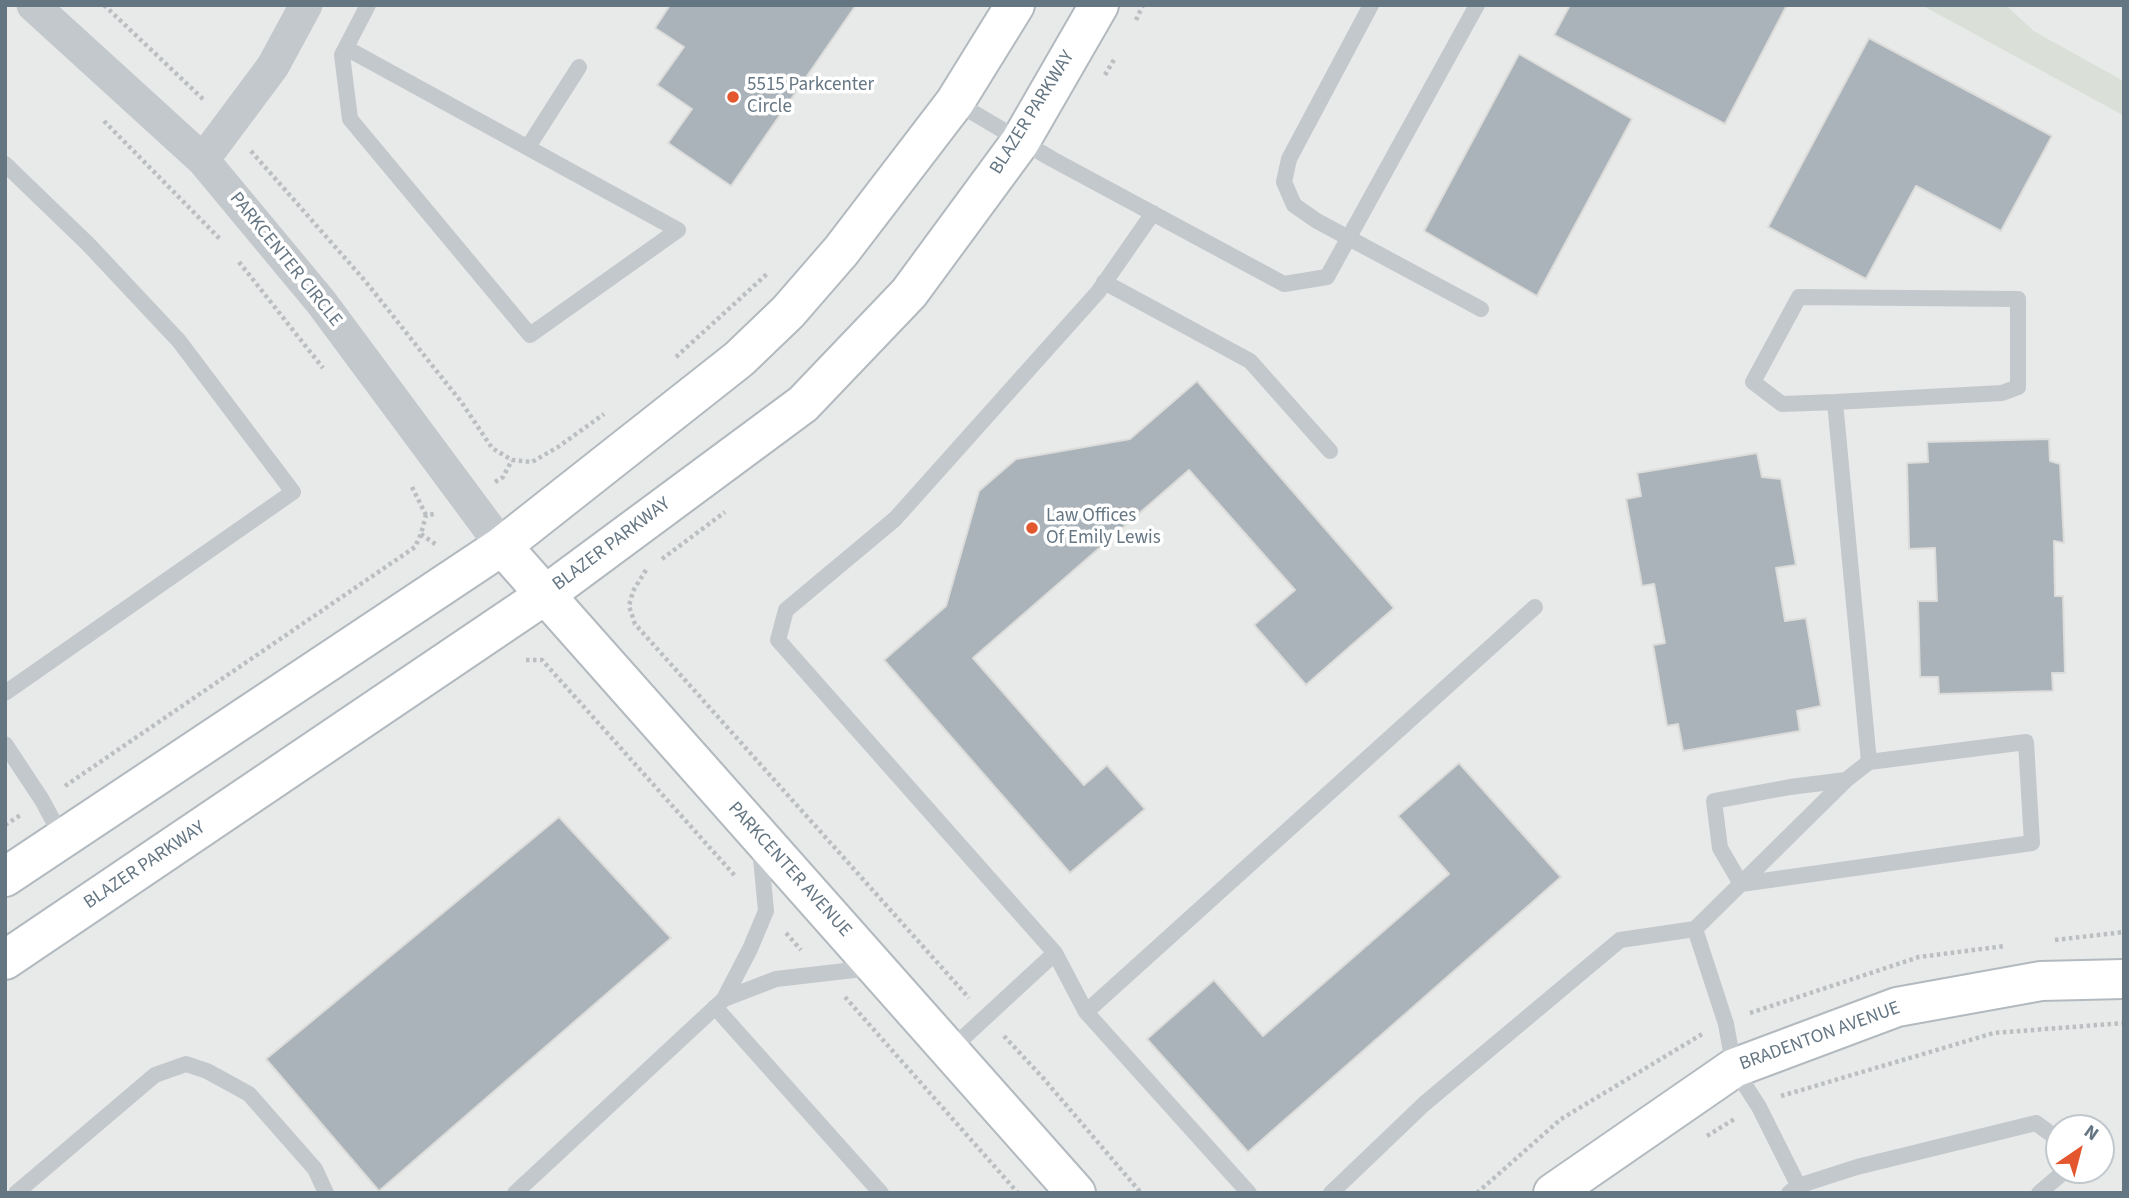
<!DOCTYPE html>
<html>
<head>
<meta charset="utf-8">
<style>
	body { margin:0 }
	#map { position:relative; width:2129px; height:1198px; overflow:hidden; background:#fafaf8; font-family:"Source Sans 3",sans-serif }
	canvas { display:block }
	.frame { position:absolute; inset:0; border:7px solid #657683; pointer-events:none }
	.north { position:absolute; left:2045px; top:1114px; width:70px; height:70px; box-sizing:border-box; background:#fff; border:2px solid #c1c8cd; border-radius:50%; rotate:35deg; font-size:19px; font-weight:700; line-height:28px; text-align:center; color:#657683 }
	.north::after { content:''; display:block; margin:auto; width:24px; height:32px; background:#e4572e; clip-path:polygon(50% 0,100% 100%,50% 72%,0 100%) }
</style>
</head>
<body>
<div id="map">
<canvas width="2129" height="1198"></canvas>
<div class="frame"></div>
<div class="north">N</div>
</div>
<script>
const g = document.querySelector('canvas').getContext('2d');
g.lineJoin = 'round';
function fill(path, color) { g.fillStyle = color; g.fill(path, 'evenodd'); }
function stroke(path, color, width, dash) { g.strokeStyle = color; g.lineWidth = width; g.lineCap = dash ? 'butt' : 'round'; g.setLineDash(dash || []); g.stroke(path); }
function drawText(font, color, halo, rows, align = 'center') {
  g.font = font + ' "Source Sans 3",sans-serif'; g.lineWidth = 7; g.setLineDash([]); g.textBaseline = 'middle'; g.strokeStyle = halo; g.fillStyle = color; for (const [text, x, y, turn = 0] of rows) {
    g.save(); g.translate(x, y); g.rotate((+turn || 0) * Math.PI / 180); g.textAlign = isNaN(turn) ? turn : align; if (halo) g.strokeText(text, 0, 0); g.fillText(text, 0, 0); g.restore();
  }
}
const built = new Path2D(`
	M5 5H1921L2124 116V1193H5ZM2059 1128H2101V1170H2059Z
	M2006 5H2124V81L2034 31Z`);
const green = new Path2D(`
	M1921 5H2006L2034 31 2124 81V116Z`);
const building = new Path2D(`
	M670 5H856L731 186 668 143 692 109 657 85 684 47 655 28Z
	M1570 5H1787L1725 124 1554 35Z
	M1869 38 2052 136 2001 231 1916 186 1866 279 1768 227Z
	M1519 54 1632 119 1537 296 1424 231Z
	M1197 381 1394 608 1306 685 1254 625 1295 590 1189 470 973 658 1084 785 1107 765 1145 809 1070 873 884 660 946 606 979 491 1016 459 1130 439Z
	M2049 439 2050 461 2060 464 2064 543 2054 541 2055 596H2063L2065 673H2052L2053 691 1939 694 1938 677H1920L1918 601H1937L1935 548 1909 549 1907 463 1928 462 1927 442Z
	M1757 453 1762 477 1781 479 1796 565 1776 568 1785 621 1806 618 1821 706 1797 711 1800 731 1683 751 1678 724 1667 726 1653 645 1665 643 1654 584 1642 586 1626 499 1641 496 1637 473Z
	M1459 763 1561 877 1248 1152 1147 1039 1214 980 1263 1036 1449 874 1398 816Z
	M559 817 671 938 379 1191 266 1059Z`);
const path = new Path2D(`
	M104 5 205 101
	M1136 20 1143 5
	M1105 75 1115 58
	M104 121 220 239
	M251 151 366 282 462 403 492 448 512 460 532 462 558 447 604 414
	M239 262 323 368
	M676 357 768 273
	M495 482 503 477 512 460
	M412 487 426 515
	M421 534 438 546
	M662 559 725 512
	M646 570 633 591 629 606 635 624 969 998
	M526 660H542L736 877
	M65 786 415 547 421 534 426 515 435 514
	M5 825 22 814
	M786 933 801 950
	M2055 940 2124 932
	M845 997 1018 1193
	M1750 1013 1919 957 2005 946
	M1004 1036 1044 1079 1141 1193
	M1781 1096 1994 1033 2124 1023
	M1707 1136 1736 1118
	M1477 1193 1561 1119 1704 1033`);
const lane = new Path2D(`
	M1371 5 1289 159 1284 182 1294 205 1317 221 1481 309
	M346 48 678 230 530 335 350 119 342 55 368 5
	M955 102 1052 159 1284 284 1327 277 1477 5
	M528 147 579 67
	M5 164 88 244 179 341 293 492 5 693
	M1104 282 1250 361 1330 451
	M5 744 42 800 63 839
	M1846 780 1790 787 1714 801 1720 848 1741 884 2032 843 2026 742 1869 762
	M1695 929 1726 1024 1734 1068 1759 1107 1802 1193
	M1055 953 1086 1012 1249 1193
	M724 999 776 979 871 968
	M715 1007 881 1193
	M1086 1012 1535 607
	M950 1050 1055 953 778 640 786 610 895 519 1098 292 1153 213
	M16 1193 155 1075 186 1064 207 1071 249 1094 315 1169 326 1193
	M515 1193 724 999 750 949 766 911 760 848
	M1331 1193 1424 1104 1620 940 1695 929 1846 780 1869 762 1835 402 2002 393 2018 387V299L1799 297 1753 382 1782 404 1835 402
	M1789 1193 1798 1186 1857 1167 2036 1123 2059 1140
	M2039 1193 2066 1170`);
const street = new Path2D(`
	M33 5 203 160 321 302 502 546
	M203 160 273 66 306 5`);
const secondary = new Path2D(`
	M502 546 1076 1193
	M5 877 502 546 739 359 788 312 841 251 955 102 1015 5
	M5 960 545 595 803 404 909 293 1020 142 1099 5
	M1553 1193 1734 1068 1897 1007 2041 981 2124 979`);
const markers = [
	[733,97,7,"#e4572e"],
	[1032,528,7,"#e4572e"]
];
const poiNames = [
	["5515 Parkcenter",747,86],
	["Circle",747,108],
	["Law Offices",1046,517],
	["Of Emily Lewis",1046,539]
];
const streetNames = [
	["BLAZER PARKWAY",1033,113,-58],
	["PARKCENTER CIRCLE",285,260,51],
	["BLAZER PARKWAY",612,545,-37],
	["BLAZER PARKWAY",145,866,-34],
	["PARKCENTER AVENUE",789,870,48],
	["BRADENTON AVENUE",1820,1037,-20]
];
fill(built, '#e8e9e9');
fill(green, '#dadfd7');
fill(building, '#aab3b9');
stroke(building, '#dcdcda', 2);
stroke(secondary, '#b3babf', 42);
stroke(path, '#bbbfc2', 4.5, [3.5, 3.5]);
stroke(lane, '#c3c8cc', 16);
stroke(street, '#c3c8cc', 33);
stroke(secondary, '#fff', 38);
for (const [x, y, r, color] of markers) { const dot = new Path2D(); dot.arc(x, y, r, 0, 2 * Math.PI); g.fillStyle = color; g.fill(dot); stroke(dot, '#fff', 2.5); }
drawText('19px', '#657683', '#fff', poiNames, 'left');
drawText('19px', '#657683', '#fff', streetNames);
</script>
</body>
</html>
